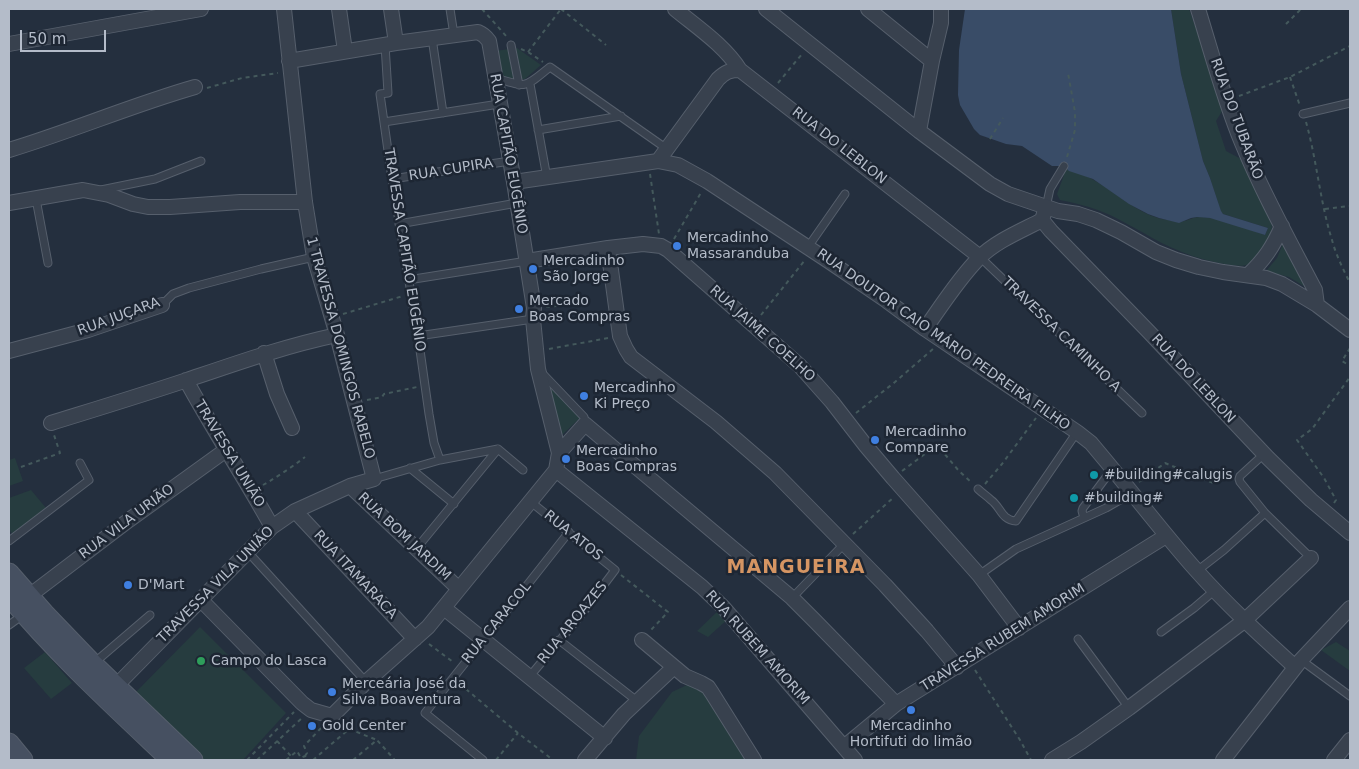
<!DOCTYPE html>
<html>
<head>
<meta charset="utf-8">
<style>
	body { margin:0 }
	#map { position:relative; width:1359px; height:769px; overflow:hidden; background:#242f3e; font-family:"DejaVu Sans",sans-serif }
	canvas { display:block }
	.frame { position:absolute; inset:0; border:10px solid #b4bcc9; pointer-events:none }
	.scale { position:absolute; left:20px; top:30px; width:86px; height:22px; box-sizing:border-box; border:2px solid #b4bcc9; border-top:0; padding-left:6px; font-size:15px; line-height:18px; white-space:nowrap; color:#b4bcc9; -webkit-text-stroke:4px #1d2633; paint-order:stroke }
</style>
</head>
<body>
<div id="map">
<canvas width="1359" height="769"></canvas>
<div class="frame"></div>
<div class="scale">50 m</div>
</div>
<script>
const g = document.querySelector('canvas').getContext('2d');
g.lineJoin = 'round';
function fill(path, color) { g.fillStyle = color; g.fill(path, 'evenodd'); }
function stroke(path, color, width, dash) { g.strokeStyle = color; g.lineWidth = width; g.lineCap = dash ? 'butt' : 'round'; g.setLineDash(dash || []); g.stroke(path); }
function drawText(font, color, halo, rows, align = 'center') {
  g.font = font + ' "DejaVu Sans",sans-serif'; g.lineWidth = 5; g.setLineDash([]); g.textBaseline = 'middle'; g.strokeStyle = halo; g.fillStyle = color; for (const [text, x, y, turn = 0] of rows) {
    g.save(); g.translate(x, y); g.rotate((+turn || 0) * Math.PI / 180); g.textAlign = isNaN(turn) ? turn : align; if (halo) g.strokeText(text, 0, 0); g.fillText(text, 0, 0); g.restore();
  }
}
const green = new Path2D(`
	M1171 9H1189L1224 108 1216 121 1226 151 1243 160 1271 220C1274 231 1269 240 1263 249 1260 253 1255 261 1251 263 1243 268 1232 265 1224 264 1195 259 1167 247 1142 232 1134 228 1126 223 1118 219 1100 209 1080 204 1060 200L1057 194 1064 175V166C1077 172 1090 177 1102 185 1120 196 1137 212 1158 218 1163 219 1180 223 1184 221 1190 220 1193 217 1199 217 1222 217 1244 228 1265 235L1268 228 1223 214 1221 212 1210 178 1203 161 1181 74Z
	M517 48 541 65 525 79 500 83 495 51Z
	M1284 241 1307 288 1289 277 1266 271 1277 258Z
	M549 386 580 418 562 435 558 428Z
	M15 458 23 481 9 486V460Z
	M31 490 46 508 13 535 9 529V498Z
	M720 609 728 619 708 637 697 631Z
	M200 627 286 713 243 760H199L133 695Z
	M1336 642 1350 651V671L1321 650Z
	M45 652 72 683 51 699 24 668Z
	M687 685 704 692 748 760H636L639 736 672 692Z`);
const water = new Path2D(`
	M965 9H1171L1181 74 1203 161 1210 178 1221 211 1223 214 1268 228 1265 235 1210 218 1197 217 1191 218 1179 223 1159 218 1148 214 1129 204 1093 179 1069 171 1064 166H1052L1022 146 1006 144 980 135 974 129 960 105 958 95 959 50Z`);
const path = new Path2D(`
	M482 9 507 37
	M561 9 606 45
	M1286 24 1301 9
	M521 49 528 52 543 62
	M528 52 561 9
	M1290 77 1300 106
	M778 83 802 54
	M207 88 242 78 278 73
	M1239 96 1290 77 1350 46
	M1306 122C1317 161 1320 202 1332 240 1336 255 1343 269 1350 283
	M990 139 1003 118
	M1067 157 1075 130V112L1068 73
	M650 174 659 234
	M1325 209 1350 206
	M674 239 702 191
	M546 307 576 304
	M343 314 403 296
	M761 315 805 260
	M1350 348 1342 361 1350 366
	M549 349 608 338
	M367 400 382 397 384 394 417 387
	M856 413 895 382 933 349
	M21 467 60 453 54 435
	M902 471 937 445 959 471 972 483
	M1139 482 1165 463 1213 483 1221 467 1231 472
	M985 484 1002 464 1036 418
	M263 485C277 477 292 467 305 457
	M1334 503 1336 500 1324 478 1297 440 1312 429 1350 377
	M853 534 894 497
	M621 575 668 612 650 631
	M429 644 453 662
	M975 670 1020 740 1031 760
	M460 684 518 733 553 760
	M349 729 377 740
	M277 741 291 756
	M305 756 307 753 304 746 322 727
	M247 760 294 712
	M257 760 302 718
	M286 760 297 751 301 758 305 756 308 760
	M313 760 349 729 340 726
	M353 760 377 740 394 759 393 760
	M496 760 518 733`);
const lane = new Path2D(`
	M450 9 454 35
	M432 38 443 113
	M385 45 388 93 380 94 392 179 418 336 429 414 434 443 440 460
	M511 45 519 85
	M496 78C528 88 524 88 550 67L667 149
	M530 84 547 178
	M1303 114 1350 103
	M384 122 499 104
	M538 130 621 116
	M392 179 510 161
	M101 190 155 179 201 161
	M36 199 48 263
	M1046 207 1050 189 1064 166
	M399 224 517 203
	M808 247 845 194
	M980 257 1142 413
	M408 280 527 261
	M162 305 173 294 189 288 261 269 314 257
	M418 336 533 319
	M541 372 584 417 585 424
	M498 449 523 470
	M1264 454 1240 476 1239 479 1240 482 1265 513 1311 558
	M410 468 454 504
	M374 479 440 460 498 449
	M978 489C982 493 987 496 991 500 1001 507 1001 520 1016 521L1077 432
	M1084 518 1082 511 1083 508 1107 476 1115 472
	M9 541 89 480 80 463
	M416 549 498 449
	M248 552 366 682
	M1197 571 1224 550 1265 513
	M979 575 1016 549 1106 508 1132 493
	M792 598 844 544
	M9 625 23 615
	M1161 632 1194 608 1215 590
	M1078 639 1129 708
	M559 640 637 701
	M1301 660 1350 696
	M94 663 150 615
	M530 676 581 615 615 570 531 502
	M483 760 425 713 528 584 569 532`);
const street = new Path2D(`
	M339 9 345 51
	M391 9 396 43
	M675 9C698 28 724 45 740 70
	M766 9 919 131 990 184 1008 194 1058 211 1078 214 1096 220 1121 232 1156 252 1176 260 1199 267 1223 272 1266 278 1282 284 1317 305 1350 330
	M868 9 932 61
	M1198 9C1212 54 1224 100 1242 143 1263 194 1290 242 1315 290L1317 305
	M9 44 201 9
	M289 61 396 43 478 32C483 34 486 37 489 41L514 182 534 308 533 319 538 369 559 453 556 470
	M919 131 932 61 941 23V9
	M9 150C72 131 132 105 195 87
	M658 161 718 79C725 72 730 70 740 70L980 257
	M514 182 658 161 678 165 707 181 830 262 887 301 925 329 1077 432 1091 443 1101 455C1133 493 1163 533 1196 570 1227 605 1261 636 1295 667
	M9 203 83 190 109 195 133 204 148 207H170L240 202H305
	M1046 207 1042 220 1051 231 1149 332 1268 458 1311 500 1350 533
	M608 248 620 336 626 349 631 357 716 422 775 473 885 585 927 631 957 667
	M527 261 608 248 643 244 661 246 668 250 800 366 832 402 866 446 893 478 979 575 1019 628
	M1248 275C1264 260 1273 247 1282 226
	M925 329C942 305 959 278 979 258 996 241 1021 231 1042 220
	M9 351 88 330 162 305
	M264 353 277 394 292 428
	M186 380C213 430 245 478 272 527
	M51 423C96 409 142 395 187 380 237 363 285 346 337 335
	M559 453 585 424 792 598 815 621 896 704
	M556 470 702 587 723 607 855 760
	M350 486 459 589
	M295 511 415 639
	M29 596 129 520 226 450
	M201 600 302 703 311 710 332 716 366 682 428 627 556 470
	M444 608 605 738
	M642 640 685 676 701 683 708 687 712 693 754 760
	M116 686 272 527 295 511 350 486 374 479 337 335 314 257 305 202 284 9
	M844 747 896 704 1166 536
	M585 760 624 714 674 667
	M1052 760 1081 742 1129 708 1244 621 1311 558
	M1223 760 1301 660 1350 608
	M1334 760 1350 740`);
const secondary = new Path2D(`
	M9 573 44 613 93 664 193 760
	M9 596C58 655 115 707 171 760
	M9 743 23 760`);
const markers = [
	[677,246,5,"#3f7fe0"],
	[533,269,5,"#3f7fe0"],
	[519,309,5,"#3f7fe0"],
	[584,396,5,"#3f7fe0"],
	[875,440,5,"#3f7fe0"],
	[566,459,5,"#3f7fe0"],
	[1094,475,5,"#0f9aa8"],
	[1074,498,5,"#0f9aa8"],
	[128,585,5,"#3f7fe0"],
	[201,661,5,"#2e9e5b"],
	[332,692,5,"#3f7fe0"],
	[911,710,5,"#3f7fe0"],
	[312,726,5,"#3f7fe0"]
];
const streetNames = [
	["RUA DO TUBARÃO",1236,119,70],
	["RUA DO LEBLON",839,146,38],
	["RUA CAPITÃO EUGÊNIO",508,154,80],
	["RUA CUPIRA",451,170,-9],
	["TRAVESSA CAPITÃO EUGÊNIO",404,250,81],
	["RUA JUÇARA",119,317,-20],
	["RUA JAIME COELHO",762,334,42],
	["TRAVESSA CAMINHO A",1061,335,44],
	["RUA DOUTOR CAIO MÁRIO PEDREIRA FILHO",943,340,35],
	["1 TRAVESSA DOMINGOS RABELO",340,348,75],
	["RUA DO LEBLON",1193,379,47],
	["TRAVESSA UNIÃO",229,454,59],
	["RUA VILA URIÃO",127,522,-37],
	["RUA ATOS",573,536,39],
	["RUA BOM JARDIM",404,537,43],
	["RUA ITAMARACA",355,575,47],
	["TRAVESSA VILA UNIÃO",216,585,-45],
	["RUA CARACOL",497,623,-51],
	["RUA AROAZES",573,623,-51],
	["TRAVESSA RUBEM AMORIM",1003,638,-32],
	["RUA RUBEM AMORIM",757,648,48]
];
const poiNames = [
	["Mercadinho",687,238],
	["Massaranduba",687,254],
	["Mercadinho",543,261],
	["São Jorge",543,277],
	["Mercado",529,301],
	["Boas Compras",529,317],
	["Mercadinho",594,388],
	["Ki Preço",594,404],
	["Mercadinho",885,432],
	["Compare",885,448],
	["Mercadinho",576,451],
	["Boas Compras",576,467],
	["#building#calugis",1104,475],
	["#building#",1084,498],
	["D'Mart",138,585],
	["Campo do Lasca",211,661],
	["Merceária José da",342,684],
	["Silva Boaventura",342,700],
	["Gold Center",322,726],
	["Mercadinho",911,726,"center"],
	["Hortifuti do limão",911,742,"center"]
];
const districtNames = [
	["MANGUEIRA",796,568]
];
fill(green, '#263c3f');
fill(water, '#394c67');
stroke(lane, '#565f6c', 9);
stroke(street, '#565f6c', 16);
stroke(secondary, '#565f6c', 21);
stroke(path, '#44595c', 2, [4, 4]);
stroke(lane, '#38414e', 7);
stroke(street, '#38414e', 14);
stroke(secondary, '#465061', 19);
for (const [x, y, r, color] of markers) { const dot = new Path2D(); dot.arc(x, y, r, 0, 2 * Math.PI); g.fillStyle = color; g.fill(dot); stroke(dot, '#1d2633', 2); }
drawText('14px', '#b4bcc9', '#1d2633', streetNames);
drawText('14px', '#b4bcc9', '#1d2633', poiNames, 'left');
g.letterSpacing = '1px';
drawText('bold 19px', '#d59563', '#1d2633', districtNames);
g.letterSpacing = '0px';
</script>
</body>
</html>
